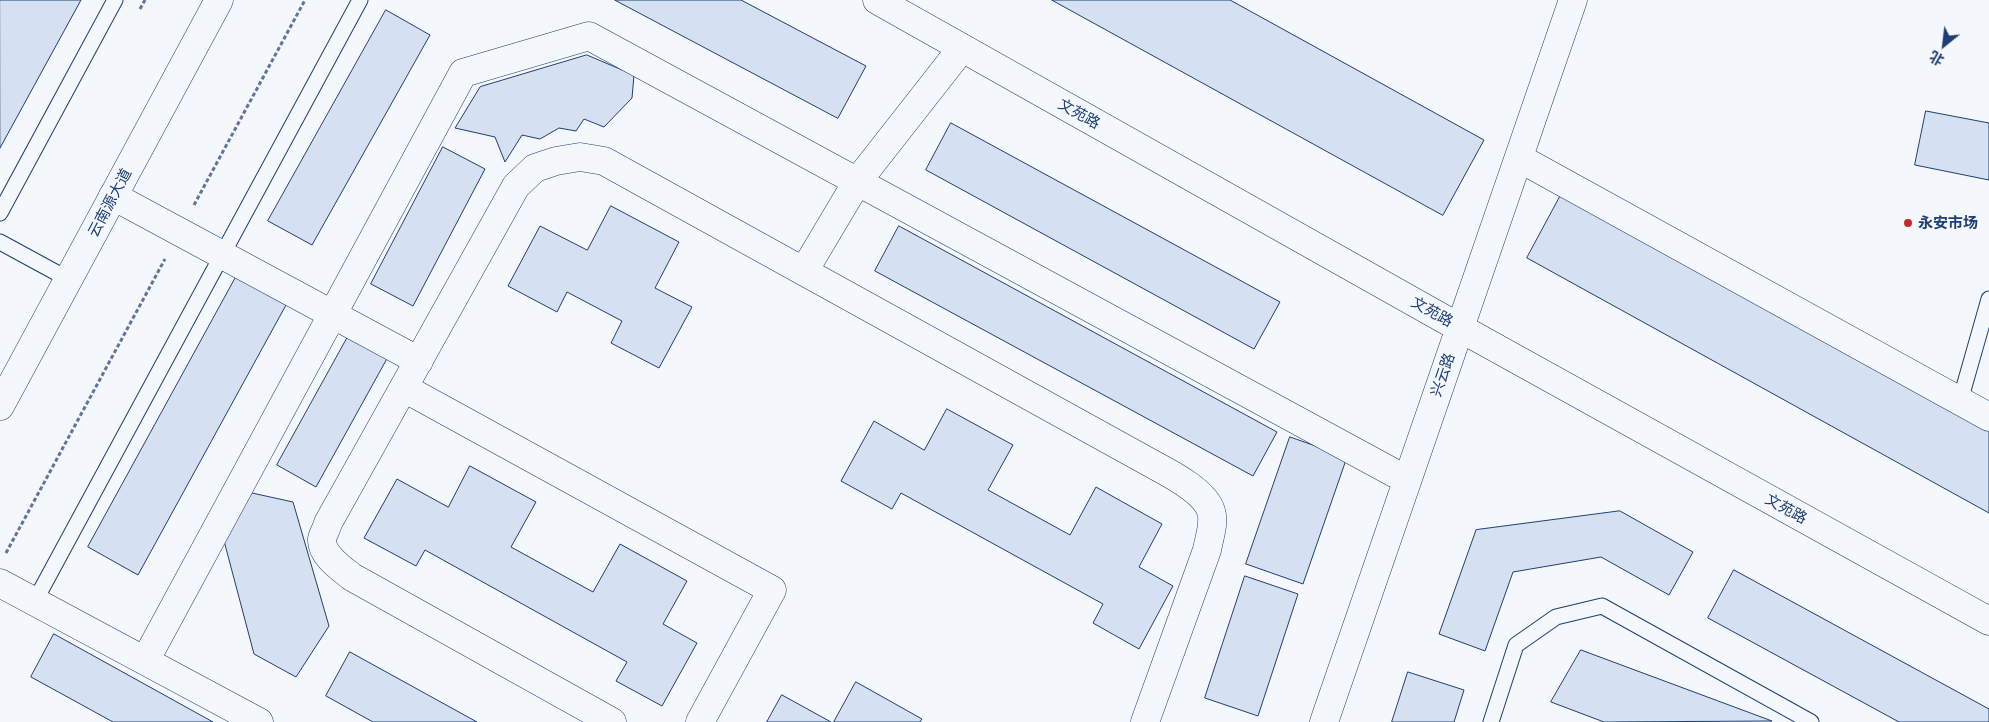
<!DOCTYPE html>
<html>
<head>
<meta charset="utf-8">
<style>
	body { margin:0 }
	#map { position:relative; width:1989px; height:722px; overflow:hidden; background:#f4f7fb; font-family:"Public Sans","Noto Sans SC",sans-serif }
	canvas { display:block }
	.north { position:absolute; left:1919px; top:20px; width:50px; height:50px; -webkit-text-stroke:4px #f4f7fb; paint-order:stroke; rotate:209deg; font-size:14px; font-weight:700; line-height:20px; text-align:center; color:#1d3f73 }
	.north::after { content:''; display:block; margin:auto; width:18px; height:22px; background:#1d3f73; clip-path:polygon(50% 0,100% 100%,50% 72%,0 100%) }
</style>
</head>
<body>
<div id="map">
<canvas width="1989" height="722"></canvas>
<div class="north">北</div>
</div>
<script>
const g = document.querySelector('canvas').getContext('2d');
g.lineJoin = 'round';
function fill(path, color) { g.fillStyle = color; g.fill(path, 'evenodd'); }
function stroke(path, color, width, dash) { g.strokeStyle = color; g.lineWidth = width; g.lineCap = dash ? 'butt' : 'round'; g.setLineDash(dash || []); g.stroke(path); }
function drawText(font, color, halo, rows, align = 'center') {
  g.font = font + ' "Public Sans","Noto Sans SC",sans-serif'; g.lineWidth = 4; g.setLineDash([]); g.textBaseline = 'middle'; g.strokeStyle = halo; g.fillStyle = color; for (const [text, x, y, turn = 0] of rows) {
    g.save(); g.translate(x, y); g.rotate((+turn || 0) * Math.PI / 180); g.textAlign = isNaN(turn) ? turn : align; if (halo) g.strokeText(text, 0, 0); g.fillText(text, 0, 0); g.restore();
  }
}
const building = new Path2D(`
	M0 0H81L0 148Z
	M615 0H741L866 66 838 118Z
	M1052 0H1230L1484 140 1443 215Z
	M386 10 430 35 312 245 268 221Z
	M587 55 634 75 632 98 604 127 584 119 576 131 559 128 540 139 522 135 505 162 495 137 455 128 480 87Z
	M1926 111 1989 123V180L1915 165Z
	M951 123 1280 302 1254 349 926 170Z
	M443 147 485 169 413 306 371 284Z
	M1562 193 1989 429V513L1527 258Z
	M611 206 679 242 655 288 692 307 659 368 611 343 622 321 567 292 557 312 508 286 540 226 587 250Z
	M899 226 1277 432 1253 476 875 271Z
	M236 277 286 305 138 575 88 547Z
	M350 333 389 355 316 487 277 465Z
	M947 409 1013 445 988 490 1070 535 1096 487 1162 524 1139 567 1173 586 1139 649 1093 623 1103 604 901 493 892 509 841 481 874 421 924 450Z
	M1290 437 1347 457 1303 584 1246 564Z
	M470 466 536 502 511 547 593 592 620 544 687 581 663 624 697 643 662 706 616 681 627 662 425 550 416 566 364 538 397 479 448 507Z
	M252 493 293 502 329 626 296 677 254 654 223 537Z
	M1620 511 1693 552 1669 595 1601 557 1513 572 1485 651 1439 634 1476 530Z
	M1734 570 1989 709V722H1899L1708 618Z
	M1245 576 1298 594 1258 716 1205 698Z
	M54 634 213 722H113L31 677Z
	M1581 650 1772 721 1604 722 1551 702Z
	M350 652 477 722H373L326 696Z
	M1408 672 1464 690 1454 722H1392Z
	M856 682 922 719 920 722H834Z
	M782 695 831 722H767Z`);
const path = new Path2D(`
	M140 9 145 0
	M194 205 305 0
	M6 553 165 259`);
const service = new Path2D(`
	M0 213 115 0
	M0 242 68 279
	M1960 401 1989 299
	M35 601 360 0
	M1491 722 1516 645 1556 617 1602 606 1811 722`);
const minor = new Path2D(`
	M1519 158 1989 417
	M113 196 419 361
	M804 271 857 182 962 48
	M404 388 772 590 700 722
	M0 583 259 722
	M145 661 463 73 589 36 1407 480
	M612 722 352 577C341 568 321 555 322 539 323 534 327 528 328 523L516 186 535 168 556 161 580 157 604 161 1156 466C1173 475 1205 492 1211 511 1215 523 1209 538 1207 550L1145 722
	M1324 722 1573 0`);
const secondary = new Path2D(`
	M877 0 1460 328 1989 621`);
const primary = new Path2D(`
	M0 406 219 0`);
const markers = [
	[1908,223,5,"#c62828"]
];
const streetNames = [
	["文苑路",1079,114,29],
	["云南源大道",110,203,-62],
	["文苑路",1432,312,29],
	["兴云路",1443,375,-71],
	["文苑路",1786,509,29]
];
const poiNames = [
	["永安市场",1918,223]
];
fill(building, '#d5e0f0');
stroke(building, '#1d3f73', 1);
stroke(service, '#1d3f73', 17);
stroke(minor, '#1d3f73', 29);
stroke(secondary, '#1d3f73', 29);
stroke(primary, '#1d3f73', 29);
stroke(path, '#5e769c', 3, [4, 2.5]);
stroke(service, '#f4f7fb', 15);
stroke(minor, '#f4f7fb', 28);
stroke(secondary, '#f4f7fb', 28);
stroke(primary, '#f4f7fb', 28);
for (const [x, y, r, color] of markers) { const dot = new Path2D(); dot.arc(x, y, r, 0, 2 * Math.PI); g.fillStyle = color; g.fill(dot); stroke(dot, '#f4f7fb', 2); }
drawText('15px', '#1d3f73', '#f4f7fb', streetNames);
drawText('bold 15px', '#1d3f73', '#f4f7fb', poiNames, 'left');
</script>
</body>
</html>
